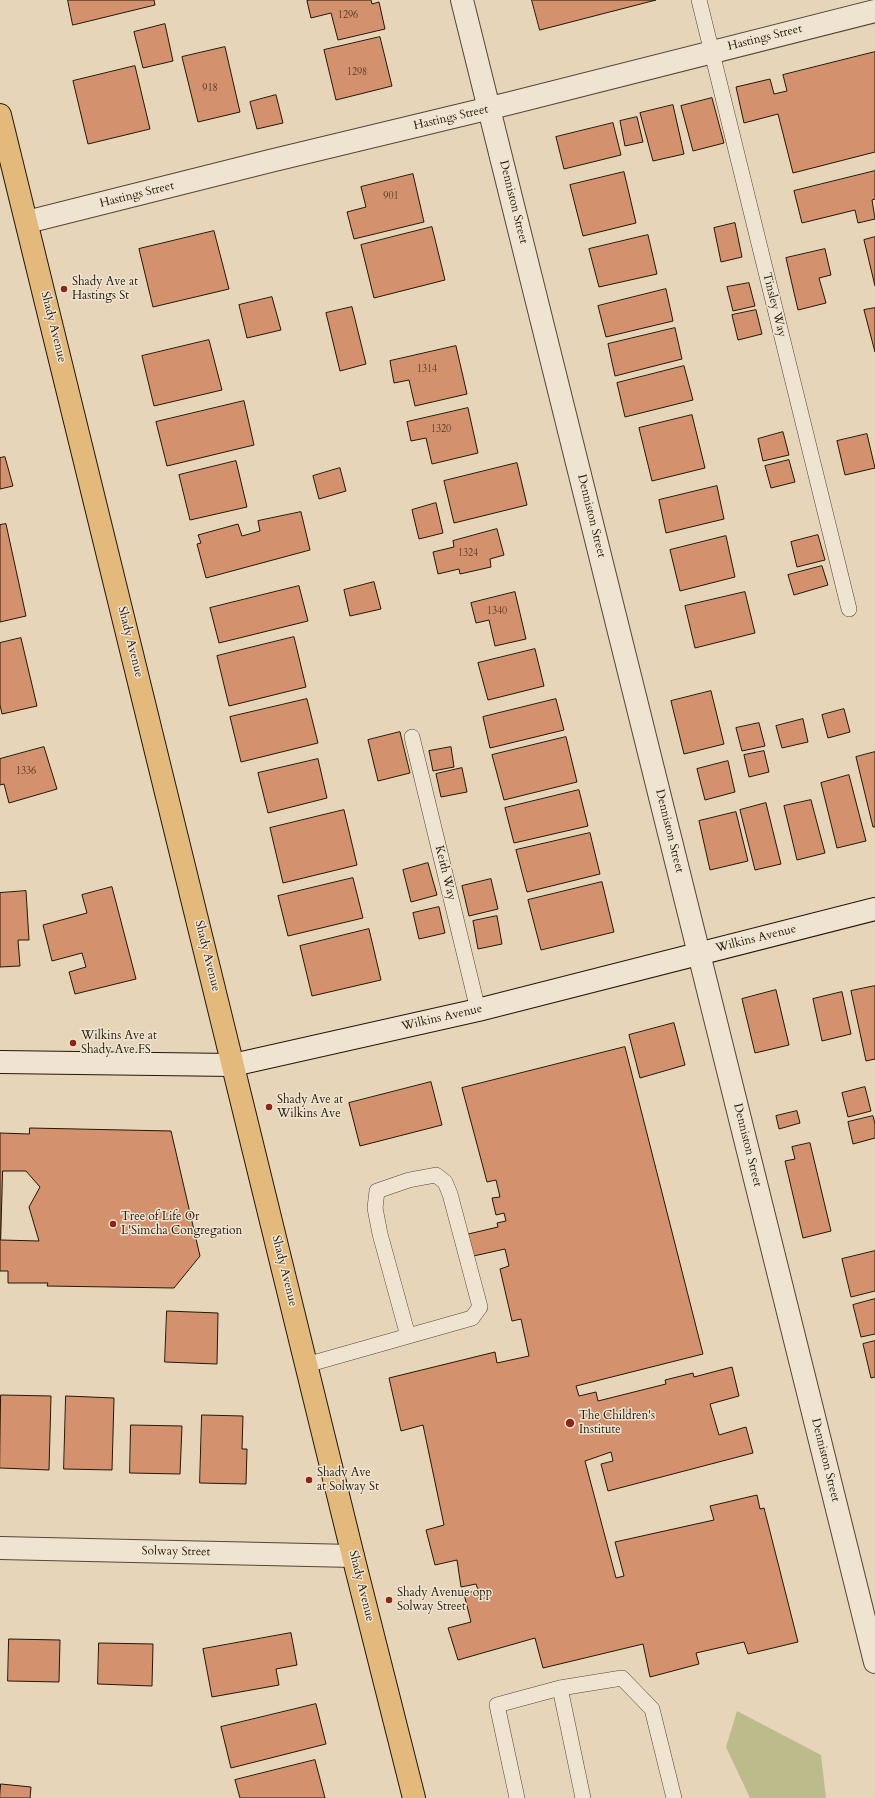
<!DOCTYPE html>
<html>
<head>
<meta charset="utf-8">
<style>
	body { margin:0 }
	canvas { display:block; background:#e7d5b9 }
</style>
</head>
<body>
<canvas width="875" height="1798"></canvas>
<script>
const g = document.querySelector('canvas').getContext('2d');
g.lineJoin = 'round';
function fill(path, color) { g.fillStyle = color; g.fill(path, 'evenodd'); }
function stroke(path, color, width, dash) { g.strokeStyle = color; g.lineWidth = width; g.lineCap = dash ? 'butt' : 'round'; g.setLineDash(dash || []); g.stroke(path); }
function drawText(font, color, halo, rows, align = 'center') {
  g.font = font + ' Cardo,serif'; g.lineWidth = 3; g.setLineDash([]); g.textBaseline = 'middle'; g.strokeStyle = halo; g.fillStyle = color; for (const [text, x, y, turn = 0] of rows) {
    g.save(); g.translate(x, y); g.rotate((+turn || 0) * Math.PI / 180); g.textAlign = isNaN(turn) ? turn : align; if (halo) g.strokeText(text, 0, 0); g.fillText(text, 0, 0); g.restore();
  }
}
const green = new Path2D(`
	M737 1711 821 1755 826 1798H750L726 1747Z`);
const building = new Path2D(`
	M68 0H154L155 5 73 25Z
	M310 0H371L372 4 379 2 385 29 338 40 331 13 311 18 307 1Z
	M532 0H656L540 30Z
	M165 24 173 61 143 68 134 32Z
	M380 37 392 86 336 100 324 50Z
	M225 47 240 112 198 122 182 57Z
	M875 52V152L793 173 778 114 744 123 736 87 770 79 774 94 787 91 783 75Z
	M135 66 150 129 88 144 73 81Z
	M276 95 283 123 257 129 250 102Z
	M712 98 724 143 693 151 681 106Z
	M673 105 684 154 653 161 640 113Z
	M637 117 643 142 625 146 620 121Z
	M613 123 621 155 564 169 556 137Z
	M875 171V199L872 200 875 219 858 223 855 210 802 223 794 191Z
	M624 172 636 223 583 236 570 185Z
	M413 174 424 222 354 239 347 212 366 207 361 187Z
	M735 223 742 257 721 262 714 228Z
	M432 227 445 280 374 298 361 245Z
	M214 231 229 289 153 307 139 249Z
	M648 235 657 274 599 287 589 249Z
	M875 237V286L864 240Z
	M825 249 831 275 819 278 826 303 798 310 786 258Z
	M749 283 755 306 733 311 727 287Z
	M666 289 673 321 606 337 598 306Z
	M272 297 281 330 247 338 239 305Z
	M352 307 366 364 340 371 326 313Z
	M875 308V352L864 310Z
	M756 310 762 334 738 340 732 315Z
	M675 328 682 359 615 376 608 344Z
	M209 340 222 390 154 406 142 356Z
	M456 346 467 394 415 406 409 380 394 383 390 361Z
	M684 366 693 400 625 417 617 383Z
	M244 401 254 445 167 466 156 422Z
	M468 408 478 453 432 464 426 438 411 441 407 422Z
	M692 415 705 468 652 481 639 428Z
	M783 432 789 455 763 461 758 439Z
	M867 434 875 468 845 475 837 441Z
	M5 457 13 486 0 489V458Z
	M789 460 795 482 771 488 765 466Z
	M236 461 247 507 190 520 179 475Z
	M517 463 527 505 454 523 444 481Z
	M340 468 346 491 319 499 313 476Z
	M717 486 724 519 666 533 659 500Z
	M436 503 443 533 419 539 412 510Z
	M301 512 310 550 206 578 197 544 201 543 198 535 238 524 242 536 260 531 258 521Z
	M6 524 26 616 0 622V525Z
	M497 529 504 555 490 559 491 567 460 574 459 569 438 574 433 552 454 547 453 541Z
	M818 535 825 560 797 567 791 542Z
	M726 536 735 577 680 591 670 550Z
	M822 566 828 585 794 595 788 575Z
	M374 582 381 609 350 616 344 590Z
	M299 586 308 621 219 643 210 608Z
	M515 592 526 639 495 646 489 620 476 623 471 603Z
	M745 592 755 633 695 648 685 606Z
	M294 637 306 687 229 706 217 656Z
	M21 638 37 706 2 714 0 705V643Z
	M535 649 544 686 488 700 478 663Z
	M711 691 724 744 684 754 671 701Z
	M307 699 318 743 241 762 230 717Z
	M556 699 564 730 490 748 483 717Z
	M844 709 850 732 828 738 822 715Z
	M803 719 808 742 782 748 776 726Z
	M759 723 765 746 742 751 736 728Z
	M400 732 410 773 378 781 368 740Z
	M566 737 577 782 504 800 492 755Z
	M44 747 57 789 9 803 4 784 0 785V759Z
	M451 747 454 767 433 771 429 751Z
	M764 751 769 772 749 777 744 755Z
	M875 752V827H873L856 757Z
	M318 759 327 798 268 813 258 773Z
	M728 761 735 792 705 800 697 769Z
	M462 768 467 792 441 797 436 774Z
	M849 775 866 841 837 848 821 783Z
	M579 790 588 826 514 843 505 808Z
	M811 800 825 853 797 860 784 806Z
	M766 803 781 864 755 870 740 810Z
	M344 810 357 865 283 883 270 828Z
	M736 812 748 861 710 870 699 821Z
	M590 833 600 874 527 892 516 850Z
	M428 863 437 895 411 902 403 870Z
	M353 878 363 918 288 936 278 896Z
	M491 879 498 909 469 916 462 886Z
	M602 882 614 932 541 950 528 900Z
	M112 887 136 979 75 994 69 972 86 967 82 953 52 961 43 925 87 913 82 895Z
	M26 891 29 940H18L20 966 0 967V893Z
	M439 907 445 933 419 939 413 913Z
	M497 916 502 944 478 949 473 921Z
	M369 929 381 980 312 996 300 946Z
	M875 986V1059L866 1061 851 991Z
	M776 990 789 1045 755 1053 742 999Z
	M842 992 851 1034 822 1041 813 999Z
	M674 1023 685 1065 640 1078 629 1035Z
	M625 1047 703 1354 576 1386 579 1396 596 1392 598 1401 666 1384 665 1380 693 1373 694 1377 732 1367 739 1396 710 1404 719 1435 746 1427 753 1453 608 1491 601 1464 613 1461 611 1452 585 1461 616 1578 624 1576 615 1542 714 1520 710 1506 757 1495 760 1509 764 1508 798 1642 748 1654 744 1642 696 1653 699 1664 650 1677 643 1644 543 1668 535 1638 458 1660 448 1628 471 1622 464 1594 478 1590 476 1584 461 1587 457 1560 435 1565 426 1530 444 1525 423 1425 401 1431 389 1378 495 1352 497 1363 529 1356 521 1319 512 1321 500 1269 509 1266 505 1249 469 1257 464 1235 498 1227 497 1223 506 1221 504 1213 496 1215 492 1198 500 1197 496 1180 487 1182 462 1088Z
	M431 1082 442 1125 360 1146 349 1103Z
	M865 1087 871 1111 848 1117 842 1093Z
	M797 1111 800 1123 779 1129 776 1116Z
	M873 1116 875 1124V1138L853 1144 848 1122Z
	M30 1128 171 1131 200 1256 174 1288 47 1286 48 1283H8V1271H0V1133L29 1134ZM3 1171H26L40 1187 29 1207 39 1241 1 1240Z
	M810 1143 831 1231 803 1238 785 1161 795 1159 792 1147Z
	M875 1251V1291L851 1297 842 1259Z
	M875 1299V1334L861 1337 853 1305Z
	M167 1311 218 1313 217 1364 165 1362Z
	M875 1341V1377L871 1378 863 1344Z
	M1 1395 51 1396 49 1470 0 1468Z
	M66 1396 114 1398 112 1470 64 1469Z
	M202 1415 243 1416 242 1449H247L246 1484 200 1483Z
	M131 1425 182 1426 180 1474 130 1473Z
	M291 1633 297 1665 276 1669 279 1685 212 1697 203 1649Z
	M9 1639 60 1640 59 1682 8 1681Z
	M99 1643 153 1644 152 1686 98 1684Z
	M316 1704 326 1744 231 1768 221 1727Z
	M315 1760 325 1798H240L235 1780Z
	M1 1784 31 1787 30 1798H0Z`);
const lane = new Path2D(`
	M699 0 849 609
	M412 737 478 1010
	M306 1365 472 1318 480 1307 450 1194 445 1182 436 1175 409 1180 377 1191 375 1208 380 1234 408 1336
	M560 1688 583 1798
	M517 1798 497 1705 560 1688 622 1678 652 1709 674 1798`);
const street = new Path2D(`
	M462 0 875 1662
	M27 222 270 161 511 103 875 11
	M0 1548 353 1556`);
const secondary = new Path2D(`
	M0 1062 233 1065 478 1010 875 909`);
const primary = new Path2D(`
	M0 115 353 1556 414 1798`);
const markers = [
	[64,289,4,"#8f2418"],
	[73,1043,4,"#8f2418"],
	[269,1107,4,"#8f2418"],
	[113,1224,4,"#8f2418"],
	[570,1423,5,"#8f2418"],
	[309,1480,4,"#8f2418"],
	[389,1600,4,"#8f2418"]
];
const numberNames = [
	["1296",348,16],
	["1298",357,73],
	["918",210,89],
	["901",391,197],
	["1314",427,370],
	["1320",441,430],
	["1324",468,554],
	["1340",497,612],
	["1336",26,772]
];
const streetNames = [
	["Hastings Street",765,38,-14],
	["Hastings Street",451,118,-13],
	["Hastings Street",137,195,-14],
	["Denniston Street",513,202,76],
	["Tinsley Way",774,305,76],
	["Shady Avenue",53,327,76],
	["Denniston Street",591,516,76],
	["Shady Avenue",130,642,76],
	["Denniston Street",669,831,76],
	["Keith Way",445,873,76],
	["Wilkins Avenue",756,939,-14],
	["Shady Avenue",207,956,76],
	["Wilkins Avenue",442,1018,-13],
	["Denniston Street",747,1145,76],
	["Shady Avenue",284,1271,76],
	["Denniston Street",825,1460,76],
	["Solway Street",176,1552,1],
	["Shady Avenue",361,1586,76]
];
const poiNames = [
	["Shady Ave at",72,282],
	["Hastings St",72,296],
	["Wilkins Ave at",81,1036],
	["Shady Ave FS",81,1050],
	["Shady Ave at",277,1100],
	["Wilkins Ave",277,1114],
	["Tree of Life Or",121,1217],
	["L'Simcha Congregation",121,1231],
	["The Children's",579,1416],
	["Institute",579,1430],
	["Shady Ave",317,1473],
	["at Solway St",317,1487],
	["Shady Avenue opp",397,1593],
	["Solway Street",397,1607]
];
fill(green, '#bcbb8b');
fill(building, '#d3916e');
stroke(building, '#231807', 1);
stroke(lane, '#544734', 16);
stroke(street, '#544734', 24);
stroke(secondary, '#231807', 24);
stroke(primary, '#231807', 24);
stroke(lane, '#efe4d2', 15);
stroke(street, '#efe4d2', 22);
stroke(secondary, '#efe4d2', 22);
stroke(primary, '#e4ba7c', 22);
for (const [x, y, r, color] of markers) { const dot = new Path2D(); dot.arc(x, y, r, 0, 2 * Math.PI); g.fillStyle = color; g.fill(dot); stroke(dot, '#efe4d2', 1.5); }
drawText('10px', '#4f3621', null, numberNames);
drawText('12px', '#231807', '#efe4d2', streetNames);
drawText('12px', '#231807', '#efe4d2', poiNames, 'left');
</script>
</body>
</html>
